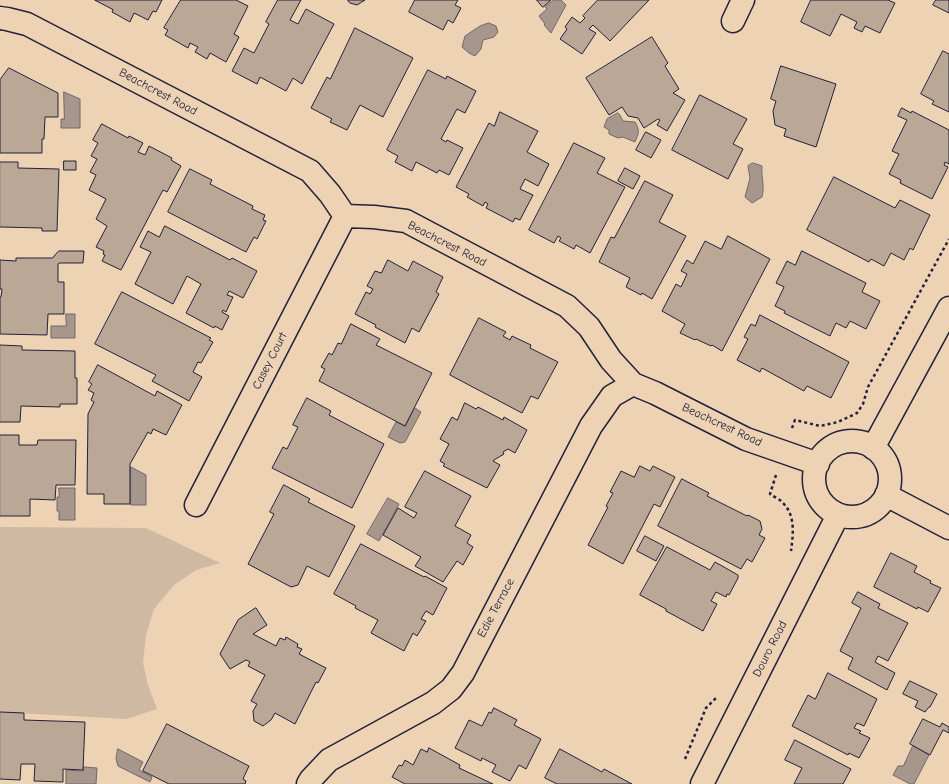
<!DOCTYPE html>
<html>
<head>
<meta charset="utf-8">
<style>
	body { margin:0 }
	canvas { display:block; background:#edd2b4 }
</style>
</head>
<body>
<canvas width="949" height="784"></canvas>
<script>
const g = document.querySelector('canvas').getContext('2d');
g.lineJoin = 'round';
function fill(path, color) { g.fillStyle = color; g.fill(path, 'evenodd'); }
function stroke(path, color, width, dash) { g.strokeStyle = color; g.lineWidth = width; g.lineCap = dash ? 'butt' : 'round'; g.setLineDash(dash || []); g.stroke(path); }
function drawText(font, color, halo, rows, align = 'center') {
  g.font = font + ' "Comic Neue",sans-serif'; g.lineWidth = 3.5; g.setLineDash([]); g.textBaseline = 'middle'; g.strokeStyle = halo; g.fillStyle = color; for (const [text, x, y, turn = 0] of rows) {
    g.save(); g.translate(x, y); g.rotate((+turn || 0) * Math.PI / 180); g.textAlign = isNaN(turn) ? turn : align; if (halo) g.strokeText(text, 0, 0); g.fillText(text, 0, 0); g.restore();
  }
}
const green = new Path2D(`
	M0 527 146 528 220 563 196 570 174 585 154 609 146 635 143 663 148 685 157 709 126 719 0 712Z`);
const water = new Path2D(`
	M554 0H561L566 5 551 33 544 25 545 24 539 16 547 9 545 7Z
	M489 23 496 26 498 32 494 37 483 40 481 49 475 56 469 53 462 47 465 36 480 26Z
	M64 92 80 99V128H61V119H64Z
	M618 113 620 115 623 121 635 122C640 130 639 133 635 142L623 137 618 138 609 134V130L604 127 607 119Z
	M753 163 762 166C761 179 765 184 762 197L752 203 745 197 750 178 748 166Z
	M66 314H75V338H51V326H66Z
	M415 408 421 412 405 442 400 443 388 437 396 422 405 426Z
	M131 467 146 475V505H131Z
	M59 488H75V520H59V511H57V497H59Z
	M388 498 399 504 379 541 367 534Z
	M913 746 929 755 914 784H910L893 775 898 766H903Z
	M118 749 143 762 139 770 152 777 150 782 118 766 116 759Z
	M84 767 97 768 96 784H66V770L83 771Z`);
const building = new Path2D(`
	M95 0H162L156 12 153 11 148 20 134 13 130 22 112 12 113 10Z
	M181 0H236L248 6 234 34 239 37 226 62 210 53 207 59 195 52 198 47 190 43 188 48 165 35 168 30 164 28Z
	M278 0H301L290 20 298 24 306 9 334 24 302 84 293 78 286 91 260 77 257 84 232 71 244 48 254 53 269 24 266 22Z
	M348 0H365L357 5 350 3Z
	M415 0H458L455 5 461 8 453 23 448 20 443 30 409 12Z
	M537 0H551L543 7Z
	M598 0H649L610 41 593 25 589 29 596 33 582 54 560 39 567 29 565 27 572 17 580 23 585 18 583 16Z
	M811 0H888L895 3 880 33 865 26 862 32 854 28 857 22 841 14 830 36 801 22Z
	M936 0H949V13L933 5Z
	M355 28 413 58 383 117 360 105 347 130 330 122 332 119 311 108 327 77 330 79Z
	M652 37 668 63 665 66 679 89 673 93 685 100 667 131 657 125 660 120 658 119 644 128 638 118 628 116 622 107 609 115 586 78Z
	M943 51 949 54V112L932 104 934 101 921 94Z
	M781 66 836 84 816 147 784 136 786 129 775 125 773 111 776 101 771 99Z
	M9 68 58 93V117H45L44 139H42V153H0V80Z
	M428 70 446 79 447 76 476 91 465 113 457 109 441 139 446 142 447 140 463 148 449 175 439 170 437 173 416 162 412 171 395 162 398 156 387 150Z
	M700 95 747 119 733 144 743 149 728 179 672 150Z
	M902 108 911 113 912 111 949 130V164L945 162 944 165 948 167 932 199 900 183 901 180 889 174 899 154 892 151 907 120 898 116Z
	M500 112 538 131 527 152 549 164 538 186 525 179 520 189 533 195 520 220 515 218 513 222 486 208 488 204 485 202 483 206 467 197 469 194 456 187 489 123 494 126Z
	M102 124 128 138 129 136 143 143 138 152 145 155 149 146 172 158 171 160 181 166 167 192 163 190 121 270 102 261 105 255 103 254 104 251 96 247 107 226 96 219 106 199 89 190 96 175 90 172 97 159 91 156 98 143 93 140Z
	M646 132 661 140 651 158 636 150Z
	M574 143 605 158 597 173 625 187 590 253 576 245 574 249 559 241 561 238 558 236 554 243 529 230Z
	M64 161H76V170H64Z
	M0 162H18V168L59 169 57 231H42V228L0 227Z
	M625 168 640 176 633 189 618 181Z
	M190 169 212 180 210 184 253 206 252 209 265 215 263 220 266 221 257 239 254 237 246 252 168 212Z
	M834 177 895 208 900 200 930 215 913 250 910 248 904 260 891 253 884 266 871 259 869 262 807 230Z
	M645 181 673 195 659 222 686 236 652 299 642 293 641 295 626 287 630 278 599 262 611 237 614 238Z
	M165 226 230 260 232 258 257 271 243 298 229 291 227 295 233 297 226 312 223 310 222 312 229 316 222 330 215 326 214 328 186 313 201 284 187 276 173 304 135 284 151 252 140 247 148 231 159 237Z
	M728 236 770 259 722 351 712 345 711 346 696 339 695 340 680 333 685 324 662 311 676 284 681 287 687 274 681 271 687 260 693 264 705 241 721 249Z
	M59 251H84L83 263H60L58 264V282H64V314H48L47 335 0 334V297H1L2 289H0V260L16 261V258H52Z
	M802 251 866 283 862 292 880 301 866 329 850 321 846 328 836 323 830 336 784 313 785 311 775 306 784 287 776 283 787 261 795 265Z
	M388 260 408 271 413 261 443 277 436 292 439 294 419 332 412 328 405 343 375 327 376 325 355 314 366 292 370 294 373 289 367 286 375 271 381 273Z
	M122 292 211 338 209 340 213 342 201 363 198 362 193 372 202 377 189 401 152 381 156 375 95 344Z
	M760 315 849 362 831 398 807 386 804 391 762 368 760 372 737 360 748 339 744 337 751 324 755 326Z
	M479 318 506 332 503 336 510 340 512 336 531 345 530 348 558 362 538 399 531 396 522 413 450 375Z
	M351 324 380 339 376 345 432 373 405 426 319 381 325 369 321 367 329 353 332 355 338 343 341 344Z
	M0 345 22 346V350L75 351V378H77V404H60V407L21 406 20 422H0Z
	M98 365 155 396 157 391 182 405 166 435 153 429 151 434 148 432 130 464V504H104V494H87L88 414 94 402 91 400 94 393 88 390 92 384 89 382Z
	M307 398 331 411 329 415 384 444 352 508 272 468 283 447 287 449 298 427 293 425Z
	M465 403 476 409 478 407 503 420 504 417 527 430 515 453 508 449 503 452 504 454 494 460 493 461 500 465 487 488 443 466 445 464 440 461 449 444 440 439 452 417 457 420Z
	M0 435H19V445H37L38 440H76L75 485H56L55 500 30 499V516H0Z
	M640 466 650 471 653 466 675 477 660 507 654 504 623 564 588 545 608 507 606 506 613 493 610 492 621 471 634 477Z
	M425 471 471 496 455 526 471 535 467 543 473 547 463 565 457 561 443 582 415 566 421 557 383 535 398 508 414 518 417 513 405 507Z
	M682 479 709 493 707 496 747 516 748 515 760 521 762 529 759 535 765 538 752 562 747 559 741 569 658 526Z
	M284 485 310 499 308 502 355 526 329 577 307 566 298 585 291 587 248 564 274 514 270 512Z
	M645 536 664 546 656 561 637 551Z
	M361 544 424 577 425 576 447 588 433 615 426 611 421 619 426 621 417 636 413 633 404 651 371 633 378 620 355 608 356 606 334 594Z
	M667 547 710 570 715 562 738 575V578L729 595 727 594 726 597 716 592 711 601 717 604 703 631 666 611V609L640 595Z
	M891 553 917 566 914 572 931 581 930 583 941 588 928 612 918 607 917 609 874 587Z
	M858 592 880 604 878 608 908 623 888 661 878 656 875 662 895 673 887 690 848 669 853 658 840 651 861 608 852 603Z
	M256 608 267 625 253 634 276 646 280 638 285 640 286 637 298 644 297 647 302 649 299 654 326 668 318 683 316 682 295 724 275 713 271 720 263 726 254 721 253 711 257 704 251 701 265 675 248 666 250 662 246 660 230 669 220 654 238 620Z
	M828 673 877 699 864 726 857 723 854 728 861 731 859 733 870 738 859 758 849 753 848 755 792 726 808 695 815 699Z
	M910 681 937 694 930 707H929L925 712 915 707 918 701 903 694Z
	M494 708 517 720 514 725 541 739 526 769 519 765 510 781 492 772 496 765 482 758 481 761 455 748 469 720 482 726 489 712 491 713Z
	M0 712 24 713V720L85 722 83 770 63 769V782L34 781 35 764H21L20 780 0 779Z
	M923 719 940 727 942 723 949 727V733L943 730 930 755 910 744Z
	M167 724 249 766 243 779 246 781 245 784H169L143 771Z
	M795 740 851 769 843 784H794L802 768 785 760Z
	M429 748 460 765 459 768 493 784H405L392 777 399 765 402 766 405 760 413 765 421 749 427 752Z
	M560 749 602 772 604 769 632 784H557L545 778Z`);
const path = new Path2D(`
	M792 428 795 420 820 426 838 422 857 413 863 404 868 387 949 239
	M776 475 770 494C774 497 780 499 783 503 796 516 793 535 791 551
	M685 759 706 708 716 698`);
const minor = new Path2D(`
	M0 18 7 19 27 24 310 171 330 194 345 216 374 217 406 221 567 306 589 327 611 360 633 384 655 393 746 439 818 464
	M733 21 743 0
	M814 479a38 38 0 1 1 76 0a38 38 0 1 1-76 0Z
	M873 448 949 308
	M886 495 949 528
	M196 505 345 216
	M308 784 311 779 329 760 433 703 451 689 463 673 591 426 612 396 633 384
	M702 784 838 515`);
const streetNames = [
	["Beachcrest Road",158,92,28],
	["Beachcrest Road",447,244,27],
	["Casey Court",270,361,-63],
	["Beachcrest Road",722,425,25],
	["Edie Terrace",496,608,-62],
	["Douro Road",770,649,-63]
];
fill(green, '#d0b9a3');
fill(water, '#a7968b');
stroke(water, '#72686b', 1);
fill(building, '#baa796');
stroke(building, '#22223b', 1);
stroke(minor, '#22223b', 25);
stroke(path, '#22223b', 2.5, [3, 3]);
stroke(minor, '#edd2b4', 22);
drawText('12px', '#22223b', '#edd2b4', streetNames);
</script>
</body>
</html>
